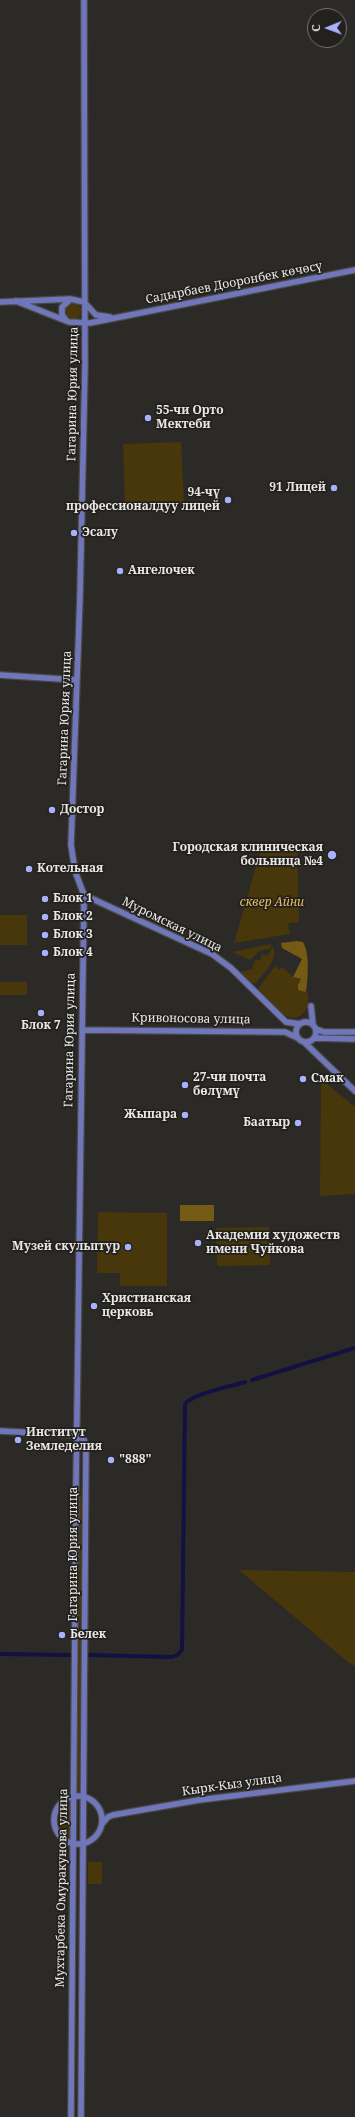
<!DOCTYPE html>
<html>
<head>
<meta charset="utf-8">
<style>
	body { margin:0 }
	#map { position:relative; width:355px; height:2117px; overflow:hidden; background:#2c2a26; font-family:"Noto Serif",serif }
	canvas { display:block }
	.north { position:absolute; left:307px; top:8px; width:40px; height:40px; box-sizing:border-box; background:#22211d; border:1px solid #71706d; border-radius:50%; rotate:269deg; font-size:11px; font-weight:700; line-height:16px; text-align:center; color:#e8e7e4 }
	.north::after { content:''; display:block; margin:auto; width:14px; height:18px; background:#a7b1fc; clip-path:polygon(50% 0,100% 100%,50% 72%,0 100%) }
</style>
</head>
<body>
<div id="map">
<canvas width="355" height="2117"></canvas>
<div class="north">С</div>
</div>
<script>
const g = document.querySelector('canvas').getContext('2d');
g.lineJoin = 'round';
function fill(path, color) { g.fillStyle = color; g.fill(path, 'evenodd'); }
function stroke(path, color, width, dash) { g.strokeStyle = color; g.lineWidth = width; g.lineCap = dash ? 'butt' : 'round'; g.setLineDash(dash || []); g.stroke(path); }
function drawText(font, color, halo, rows, align = 'center') {
  g.font = font + ' "Noto Serif",serif'; g.lineWidth = 3.5; g.setLineDash([]); g.textBaseline = 'middle'; g.strokeStyle = halo; g.fillStyle = color; for (const [text, x, y, turn = 0] of rows) {
    g.save(); g.translate(x, y); g.rotate((+turn || 0) * Math.PI / 180); g.textAlign = isNaN(turn) ? turn : align; if (halo) g.strokeText(text, 0, 0); g.fillText(text, 0, 0); g.restore();
  }
}
const green = new Path2D(`
	M63 311a9 9 0 1 1 18 0a9 9 0 1 1-18 0Z
	M181 442 184 504 125 506 123 444Z
	M297 851 299 922 288 923 290 934 234 943 260 853Z
	M0 915H27V945H0Z
	M270 944 272 946 269 949 259 951 250 960 232 952Z
	M273 947C279 959 263 974 256 983H251L241 972 252 969 256 959 259 961 262 957 260 954 267 956Z
	M275 966 279 970 282 967 293 977 301 979 304 992 308 993C308 1002 309 1010 300 1016 286 1025 268 998 258 989Z
	M0 982H27V995H0Z
	M321 1079 355 1107V1194L320 1196Z
	M98 1212 167 1213V1286H120V1273H97Z
	M269 1227 270 1265 217 1266 216 1228Z
	M80 1491 84 1493 82 1616 79 1625Z
	M239 1570 355 1572V1666L348 1662Z
	M79 1636 82 1645 79 1792 76 1791 77 1648Z
	M71 1800V1835L70 1840C53 1830 53 1810 71 1800Z
	M88 1862H102V1884H88Z`);
const forest = new Path2D(`
	M297 941 303 942C310 954 308 978 306 992L298 990V985L301 979 293 977 302 959 282 948 281 943Z
	M180 1205H214V1221H180Z`);
const canal = new Path2D(`
	M252 1380 355 1348
	M0 1654 72 1655
	M89 1655 172 1657 177 1655 182 1650 185 1404C195 1393 229 1387 245 1382`);
const secondary = new Path2D(`
	M16 301 69 322 90 323 355 270
	M0 302 70 299 84 302 96 315 110 317
	M66 320 62 315V307L70 300
	M0 675 77 680
	M84 895 212 954 231 968 286 1022 300 1024
	M311 1006 313 1025
	M296 1032a10 10 0 1 1 20 0a10 10 0 1 1-20 0Z
	M316 1029 324 1032H355
	M82 1030 285 1032 298 1038
	M314 1038 355 1039
	M304 1042 355 1091
	M0 1431 77 1435
	M77 1435 84 1440 86 1446 81 2117
	M54 1820a24 24 0 1 1 48 0a24 24 0 1 1-48 0Z
	M102 1824 108 1817 113 1815 199 1800 355 1781
	M71 2117 76 1485 84 895 75 871 71 845 80 596 85 366 84 0`);
const markers = [
	[148,418,4,"#a7b1fc"],
	[334,488,4,"#a7b1fc"],
	[228,500,4,"#a7b1fc"],
	[74,533,4,"#a7b1fc"],
	[120,571,4,"#a7b1fc"],
	[52,810,4,"#a7b1fc"],
	[332,855,5,"#a7b1fc"],
	[29,869,4,"#a7b1fc"],
	[45,899,4,"#a7b1fc"],
	[45,917,4,"#a7b1fc"],
	[45,935,4,"#a7b1fc"],
	[45,953,4,"#a7b1fc"],
	[41,1013,4,"#a7b1fc"],
	[303,1079,4,"#a7b1fc"],
	[185,1085,4,"#a7b1fc"],
	[185,1115,4,"#a7b1fc"],
	[298,1123,4,"#a7b1fc"],
	[198,1243,4,"#a7b1fc"],
	[128,1247,4,"#a7b1fc"],
	[94,1306,4,"#a7b1fc"],
	[18,1440,4,"#a7b1fc"],
	[111,1460,4,"#a7b1fc"],
	[62,1635,4,"#a7b1fc"]
];
const streetNames = [
	["Садырбаев Дооронбек көчөсү",234,283,-11],
	["Гагарина Юрия улица",73,394,-89],
	["Гагарина Юрия улица",65,718,-88],
	["Муромская улица",172,925,26],
	["Кривоносова улица",191,1019,1],
	["Гагарина Юрия улица",70,1040,-89],
	["Гагарина Юрия улица",74,1554,-90],
	["Кырк-Кыз улица",232,1785,-8],
	["Мухтарбека Омуракунова улица",62,1888,-89]
];
const poiNames = [
	["55-чи Орто",156,411],
	["Мектеби",156,425],
	["91 Лицей",326,488,"right"],
	["94-чү",220,493,"right"],
	["профессионалдуу лицей",220,507,"right"],
	["Эсалу",82,533],
	["Ангелочек",128,571],
	["Достор",60,810],
	["Городская клиническая",323,848,"right"],
	["больница №4",323,862,"right"],
	["Котельная",37,869],
	["Блок 1",53,899],
	["Блок 2",53,917],
	["Блок 3",53,935],
	["Блок 4",53,953],
	["Блок 7",41,1026,"center"],
	["27-чи почта",193,1078],
	["бөлүмү",193,1092],
	["Смак",311,1079],
	["Жыпара",177,1115,"right"],
	["Баатыр",290,1123,"right"],
	["Академия художеств",206,1236],
	["имени Чуйкова",206,1250],
	["Музей скульптур",120,1247,"right"],
	["Христианская",102,1299],
	["церковь",102,1313],
	["Институт",26,1433],
	["Земледелия",26,1447],
	["\"888\"",119,1460],
	["Белек",70,1635]
];
const parkNames = [
	["сквер Айни",272,903]
];
fill(green, '#48370b');
fill(forest, '#745a12');
stroke(canal, '#131042', 4);
stroke(secondary, '#4a4844', 8);
stroke(secondary, '#6f76b9', 5.5);
for (const [x, y, r, color] of markers) { const dot = new Path2D(); dot.arc(x, y, r, 0, 2 * Math.PI); g.fillStyle = color; g.fill(dot); stroke(dot, '#22211d', 1.5); }
drawText('12px', '#e8e7e4', '#22211d', streetNames);
drawText('bold 12px', '#e8e7e4', '#22211d', poiNames, 'left');
drawText('italic 12px', '#e7c163', '#22211d', parkNames);
</script>
</body>
</html>
